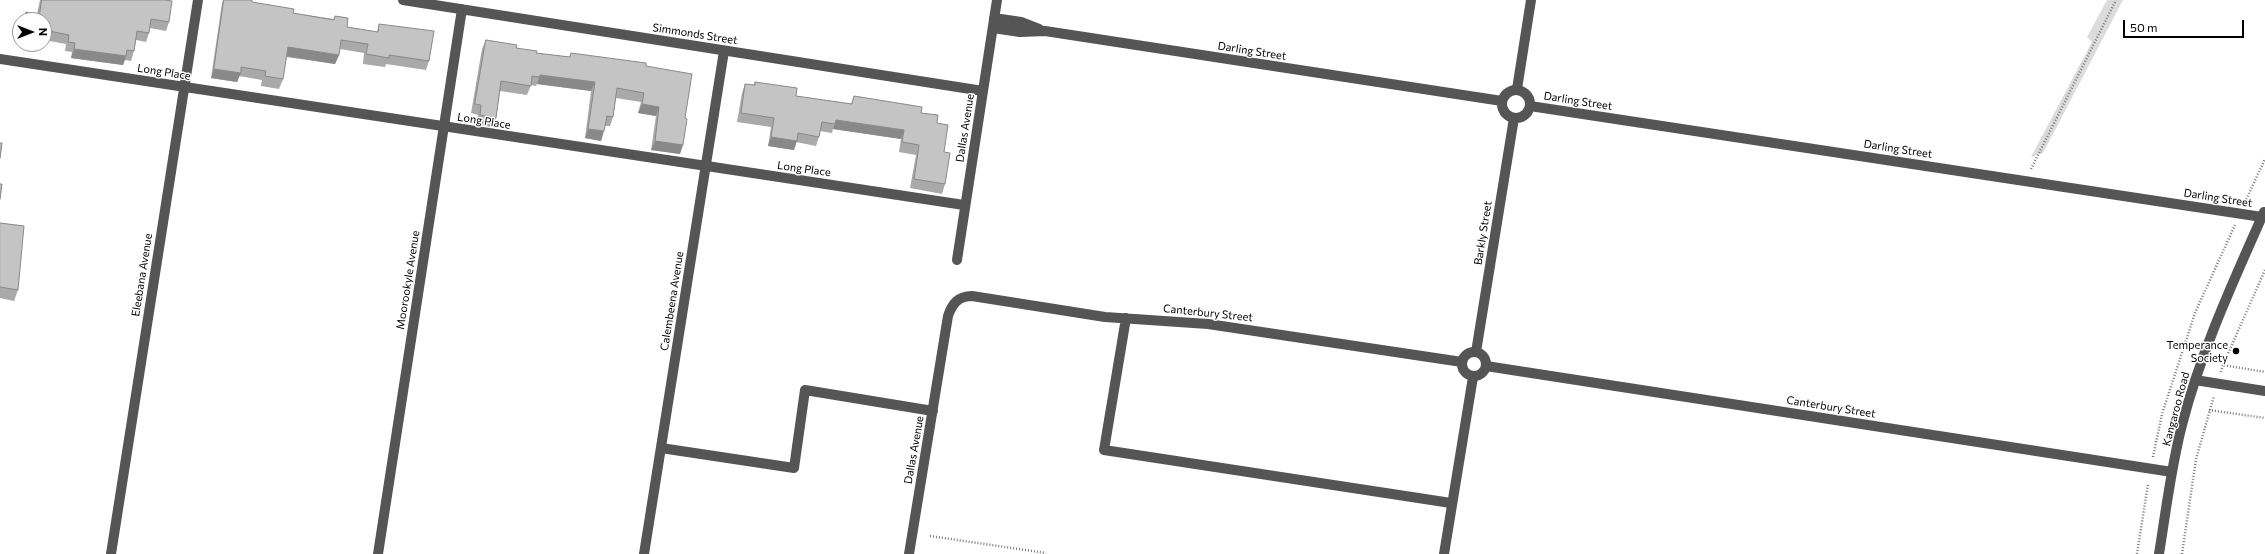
<!DOCTYPE html>
<html>
<head>
<meta charset="utf-8">
<style>
	body { margin:0 }
	#map { position:relative; width:2265px; height:554px; overflow:hidden; background:#fff; font-family:Commissioner,sans-serif }
	canvas { display:block }
	.north { position:absolute; left:12px; top:12px; width:40px; height:40px; box-sizing:border-box; background:#fff; border:1px solid #999; border-radius:50%; rotate:90deg; font-size:11px; font-weight:700; line-height:16px; text-align:center; color:#000 }
	.north::after { content:''; display:block; margin:auto; width:14px; height:18px; background:#000; clip-path:polygon(50% 0,100% 100%,50% 72%,0 100%) }
	.scale { position:absolute; left:2123px; top:20px; width:121px; height:18px; box-sizing:border-box; border:2px solid #000; border-top:0; padding-left:5px; font-size:12px; line-height:14px; white-space:nowrap; color:#000; -webkit-text-stroke:3px #fff; paint-order:stroke }
</style>
</head>
<body>
<div id="map">
<canvas width="2265" height="554"></canvas>
<div class="north">N</div>
<div class="scale">50 m</div>
</div>
<script>
const g = document.querySelector('canvas').getContext('2d');
g.lineJoin = 'round';
function fill(path, color) { g.fillStyle = color; g.fill(path, 'evenodd'); }
function stroke(path, color, width, dash) { g.strokeStyle = color; g.lineWidth = width; g.lineCap = dash ? 'butt' : 'round'; g.setLineDash(dash || []); g.stroke(path); }
function drawText(font, color, halo, rows, align = 'center') {
  g.font = font + ' Commissioner,sans-serif'; g.lineWidth = 3; g.setLineDash([]); g.textBaseline = 'middle'; g.strokeStyle = halo; g.fillStyle = color; for (const [text, x, y, turn = 0] of rows) {
    g.save(); g.translate(x, y); g.rotate((+turn || 0) * Math.PI / 180); g.textAlign = isNaN(turn) ? turn : align; if (halo) g.strokeText(text, 0, 0); g.fillText(text, 0, 0); g.restore();
  }
}
const green = new Path2D(`
	M2107 0H2123L2043 153 2031 157 2092 42 2087 37Z`);
const path = new Path2D(`
	M2031 169 2116 0
	M2245 202 2265 159
	M2265 270 2223 365 2265 372
	M2221 372 2223 365
	M2209 410 2265 418
	M2153 457 2162 414 2195 313 2235 225
	M930 536 1046 553
	M2137 554 2148 484
	M2182 554 2196 459 2214 396`);
const minor = new Path2D(`
	M403 0 983 91
	M994 18 1021 22 1039 29
	M993 28 1020 32 1045 31 1502 101
	M0 59 964 205
	M1517 89 1531 0
	M1502 104a14 14 0 1 1 28 0a14 14 0 1 1-28 0Z
	M1530 106 2262 217
	M957 260 997 0
	M1126 318 1104 450 1451 503
	M1462 364a12 12 0 1 1 24 0a12 12 0 1 1-24 0Z
	M1476 352 1514 118
	M1486 366 2172 472
	M2195 380 2265 391
	M661 448 794 468 805 390 933 411
	M111 554 198 0
	M378 554 462 9
	M644 554 724 51
	M909 554 948 316C952 304 958 296 972 296L1105 317 1208 324 1462 362
	M1444 554 1473 377
	M2159 554C2166 511 2171 467 2182 425 2201 351 2233 282 2264 212`);
const wall = new Path2D(`
	M40 0H165L169 22 166 31 150 28 149 33 146 42 136 40 134 51 131 61 125 60 123 65 71 58 72 52 65 51 66 44 44 40V20H23L26 12 37 14Z
	M223 0H252V2L293 13 334 19 335 16 347 27 377 32 379 24 429 61 426 70 386 64 385 67 363 64 364 53 340 49 339 55 335 64 286 57 283 79 279 89 261 86 262 80 239 76 237 82 211 78 222 3Z
	M486 40 536 53 569 57 571 53 646 66 685 118 680 154 651 150 656 116 638 113 641 102 616 98 613 117 610 126H605L601 141 585 138 591 91 537 84 536 86 531 85 527 95 500 91 496 118 492 127 476 125 478 115 471 113 482 49Z
	M755 82 796 96 851 104 854 96 921 113 937 123 944 152 945 184 942 194 910 188 916 155 899 152 901 139 833 129 832 133 820 131 819 137 816 146 796 142 794 150 768 146 771 127 737 122 742 93 745 84 754 85Z
	M0 223 18 290 14 301 0 298Z`);
const shadedWall = new Path2D(`
	M288 47 339 55 335 64 285 56Z
	M74 49 126 56 123 65 71 58Z
	M214 69 241 73 237 82 211 78Z
	M540 75 595 82 591 91 537 84Z
	M642 104 659 107 656 116 638 113Z
	M836 120 904 130 901 139 833 129Z
	M588 129 604 131 601 141 585 138Z
	M771 137 797 141 794 150 768 146Z
	M655 141 683 145 680 154 651 150Z`);
const building = new Path2D(`
	M42 0H165L172 1 169 22 151 19 149 33 137 31 134 51 127 50 126 56 74 49 75 43 68 42 69 35 44 30V20H24L26 12 39 15Z
	M224 0H252V2L294 9 293 13 334 20 335 16 348 18 347 27 378 32 379 24 434 31 429 61 389 55V58L366 54 368 44 341 40 339 55 288 47 283 79 265 76 266 71 241 67V73L214 69Z
	M486 40 517 45 516 48 537 51 536 53 570 57 571 53 646 63V66L692 74 685 118 687 119 683 145 655 141 659 107 642 104 644 93 617 88 613 117 607 116 604 131 588 129 595 82 540 75 539 77 532 76 531 86 501 81 496 118 480 115 481 105 475 104Z
	M755 82 797 88 796 96 852 104 854 96 922 107 921 113 938 115 937 123 948 125 944 152 950 153 945 184 914 179 919 145 902 142 904 130 836 120 835 124 822 122 819 137 798 133 797 141 771 137 774 118 741 113 745 84 755 85Z
	M0 143H2L0 158Z
	M0 184H2L0 199Z
	M0 223 24 226 18 290 0 287Z`);
const markers = [
	[2236,351,4,"#000"]
];
const streetNames = [
	["Simmonds Street",695,34,9],
	["Darling Street",1252,51,9],
	["Long Place",164,72,9],
	["Darling Street",1578,101,9],
	["Long Place",484,121,9],
	["Dallas Avenue",965,128,-81],
	["Darling Street",1898,149,9],
	["Long Place",804,169,8],
	["Darling Street",2218,198,9],
	["Barkly Street",1483,233,-81],
	["Eleebana Avenue",142,275,-81],
	["Moorookyle Avenue",408,280,-81],
	["Calembeena Avenue",672,301,-81],
	["Canterbury Street",1208,313,6],
	["Canterbury Street",1831,407,9],
	["Kangaroo Road",2176,409,-75],
	["Dallas Avenue",914,450,-80]
];
const poiNames = [
	["Temperance",2228,345],
	["Society",2228,358]
];
fill(green, '#dcdcdc');
stroke(path, '#777', 2.5, [1, 2]);
stroke(minor, '#555', 10);
fill(wall, '#a9a9a9');
fill(shadedWall, '#898989');
fill(building, '#c4c4c4');
stroke(building, '#898989', 1);
for (const [x, y, r, color] of markers) { const dot = new Path2D(); dot.arc(x, y, r, 0, 2 * Math.PI); g.fillStyle = color; g.fill(dot); stroke(dot, '#fff', 1.5); }
drawText('11px', '#000', '#fff', streetNames);
drawText('11px', '#000', '#fff', poiNames, 'right');
</script>
</body>
</html>
